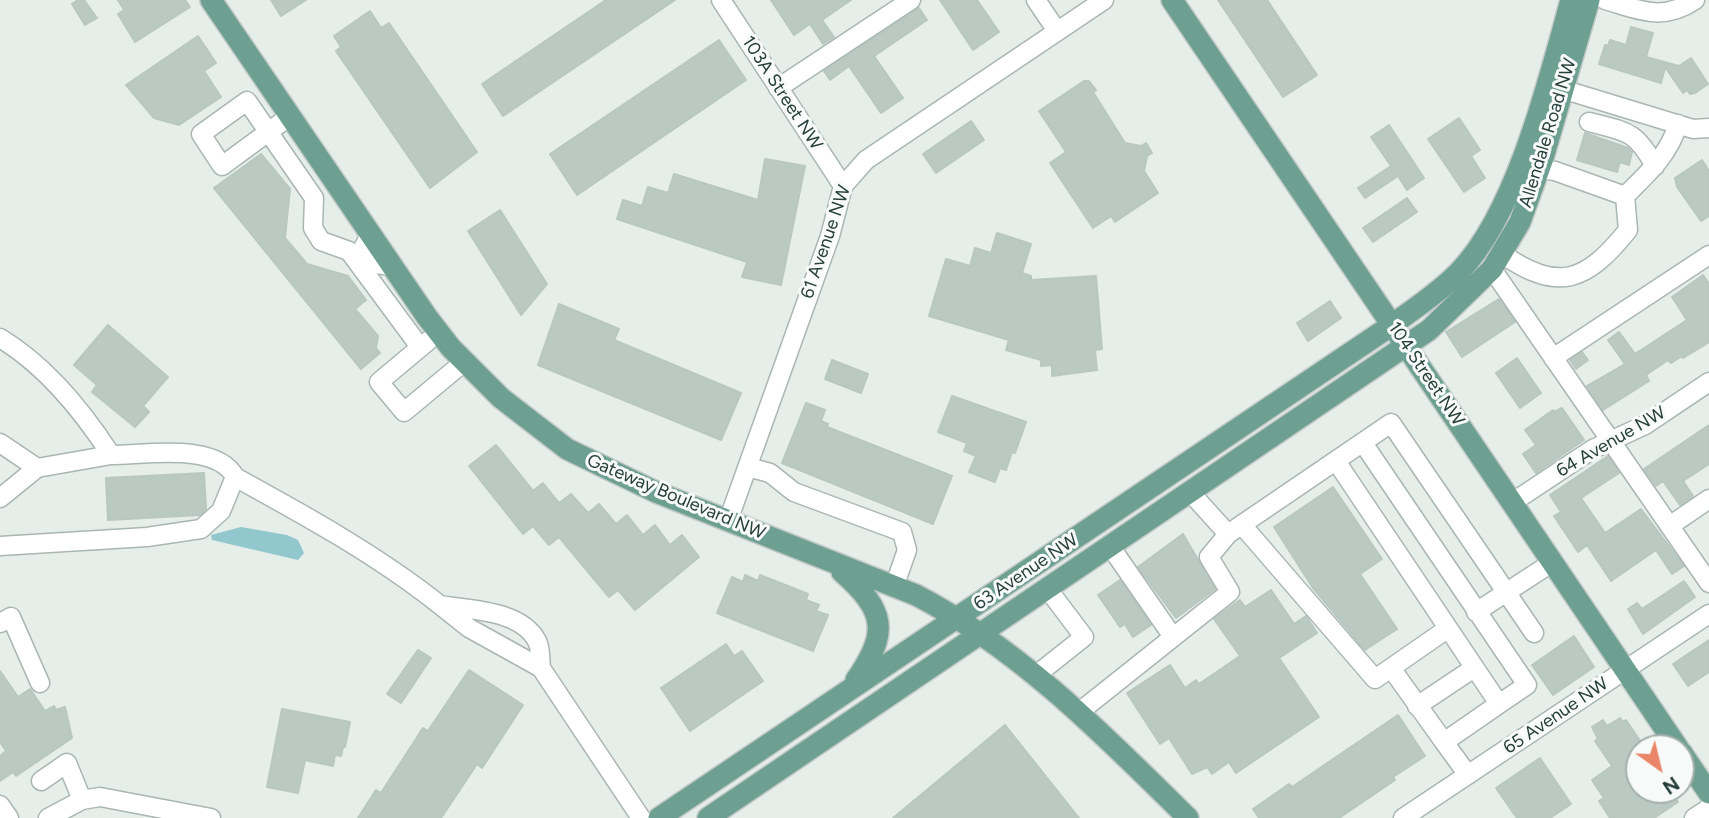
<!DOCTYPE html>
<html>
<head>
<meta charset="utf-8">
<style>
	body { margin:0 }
	#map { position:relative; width:1709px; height:818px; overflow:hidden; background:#e6eeea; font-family:Figtree,sans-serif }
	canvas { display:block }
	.north { position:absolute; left:1625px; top:734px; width:70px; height:70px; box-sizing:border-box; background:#f7faf8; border:2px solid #a3afab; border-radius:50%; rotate:146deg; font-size:19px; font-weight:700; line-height:28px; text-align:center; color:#263f38 }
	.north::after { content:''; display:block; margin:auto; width:24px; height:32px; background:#e98669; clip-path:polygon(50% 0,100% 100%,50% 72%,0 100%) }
</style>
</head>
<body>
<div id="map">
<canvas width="1709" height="818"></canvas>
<div class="north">N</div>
</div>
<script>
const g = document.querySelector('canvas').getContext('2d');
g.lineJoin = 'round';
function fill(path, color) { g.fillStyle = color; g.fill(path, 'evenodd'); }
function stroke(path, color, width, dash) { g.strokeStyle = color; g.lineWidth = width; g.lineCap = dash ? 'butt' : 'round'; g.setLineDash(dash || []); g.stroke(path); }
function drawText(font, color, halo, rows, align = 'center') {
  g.font = font + ' Figtree,sans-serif'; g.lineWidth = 6; g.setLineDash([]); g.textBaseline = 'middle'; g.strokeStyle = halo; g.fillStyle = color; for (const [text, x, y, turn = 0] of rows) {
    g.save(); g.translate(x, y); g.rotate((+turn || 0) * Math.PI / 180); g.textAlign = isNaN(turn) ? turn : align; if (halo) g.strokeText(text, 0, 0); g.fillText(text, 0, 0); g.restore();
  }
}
const water = new Path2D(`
	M241 527 287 535 298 540 304 553 298 560 212 540 211 535Z`);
const building = new Path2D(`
	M78 0H84L97 18 85 25 72 4Z
	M118 0H185L190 7 135 42 118 14 124 10Z
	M271 0H306L281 16Z
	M606 0H675L503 116 482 84Z
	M771 0H851L822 20 834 37 823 44 810 24 794 35Z
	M940 0H977L999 32 973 50Z
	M1218 0H1267L1317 75 1283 97Z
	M919 8 927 20 874 56 903 98 881 113 849 66 830 80 824 71Z
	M370 11 381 28 389 23 477 152 430 188 336 51 341 47 334 36Z
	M1631 27 1653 33 1646 57 1679 66 1691 58 1708 84 1695 93 1690 94 1687 90 1683 93 1665 67 1661 83 1599 64 1605 45 1608 46 1610 40 1626 45Z
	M198 36 216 63 204 71 221 97 179 125 154 118 126 85Z
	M719 40 746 80 577 195 550 154Z
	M1084 81H1089L1096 90 1093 92 1125 143 1141 146 1146 143 1152 153 1147 156 1144 171 1158 193 1115 222 1111 216 1093 228 1050 163 1066 152 1039 111Z
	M1459 118 1480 150 1471 156 1485 178 1464 192 1428 139Z
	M971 121 984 140 936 173 923 154Z
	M1389 125 1424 178 1407 190 1398 176 1365 198 1358 188 1391 166 1371 137Z
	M1585 133 1628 148 1632 152 1629 165 1620 162 1617 172 1577 160Z
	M261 154 290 189 285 238 307 264 348 276 366 300 355 309 378 336 376 348 380 353 361 369 214 188Z
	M765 159 805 166 781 285 742 277 747 262 617 219 623 200 642 206 648 187 668 193 674 174 758 200Z
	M1702 160 1709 171V216L1701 221 1677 187 1675 178Z
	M1407 198 1417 212 1373 242 1363 228Z
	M500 210 547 284 521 315 468 231Z
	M997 233 1031 244 1022 273 1031 276V280L1096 276 1102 349 1095 350 1097 370 1052 376V365L1041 366V360L1006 350 1009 340 929 316 946 259 970 266 975 248 991 253Z
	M1703 275 1709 284V342L1683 358 1682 356 1671 363 1668 360 1646 375 1649 381 1603 410 1587 386 1625 364 1608 340 1619 332 1635 354 1687 320 1672 297Z
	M1499 299 1515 322 1462 357 1446 332Z
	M1330 301 1341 318 1308 341 1297 323Z
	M559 304 619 329 614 340 741 393 721 440 538 365Z
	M108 325 168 377 143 406 149 412 135 427 92 392 97 385 74 365Z
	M1582 352 1588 360 1576 369 1570 360Z
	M1517 358 1541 393 1520 408 1496 373Z
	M832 360 868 374 861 393 825 379Z
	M952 396 1026 422 1015 453 1012 452 1006 470 1000 468 995 482 969 472 976 456 964 451 967 443 938 432Z
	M806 403 825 410 821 421 828 424 827 427 952 476 933 524 782 463Z
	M1562 408 1584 440 1536 473 1523 454 1536 445 1525 430 1553 410 1554 412Z
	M1709 425V464L1683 481 1693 496 1680 505 1663 481 1656 486 1644 469Z
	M496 445 533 491 543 483 559 503 571 494 588 513 599 504 616 524 627 515 643 535 655 525 670 545 682 535 699 557 635 610 618 590 609 597 559 537 549 545 533 526 523 534 469 466Z
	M1608 456 1619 473 1581 498 1605 533 1641 509 1684 566 1672 574 1656 550 1611 581 1587 545 1578 552 1554 516 1561 512 1550 495Z
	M204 473 206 509 200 515 108 520 106 478Z
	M1333 487 1382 559 1360 574 1397 629 1365 650 1313 588 1274 527Z
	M1183 534 1215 589 1176 618 1138 567Z
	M745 575 758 581 760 575 808 594 806 600 819 605 816 611 828 615 813 651 717 613 732 577 743 582Z
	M1120 580 1151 625 1133 637 1125 624 1120 627 1098 595Z
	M1684 581 1695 597 1643 634 1628 609 1637 603 1642 609Z
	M1271 590 1294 624 1306 616 1317 633 1279 658 1319 717 1236 773 1229 762 1212 774 1207 767 1192 774 1169 738 1160 744 1127 693 1170 665 1185 688 1196 680 1199 684 1240 656 1214 619 1240 600 1245 607Z
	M1574 636 1594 667 1553 695 1532 665Z
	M1709 640V672L1688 686 1673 664Z
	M726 644 734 656 742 651 763 681 690 731 661 688Z
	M418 650 431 658 401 703 387 694Z
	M469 670 523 705 482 768 477 764 441 818H358L376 790 381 793 423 728 428 731Z
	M0 671 18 697 30 689 45 711 54 706 56 710 65 707 72 738 16 776 13 772 0 781V756L6 751 0 742Z
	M282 709 350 722 345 747H343L341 756 335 755 333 766 305 760 298 793 267 787Z
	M1398 715 1425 756 1393 777 1395 780 1339 818H1259L1253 809 1289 784 1292 787Z
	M1620 718 1623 722 1626 720 1645 748H1639V790H1670L1678 802 1654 818H1610L1599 801 1604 798 1592 780 1612 766 1595 741 1598 739 1592 727 1603 720 1607 726Z
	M1005 725 1079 818H893L928 789Z
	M1540 758 1571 804 1550 818H1517L1496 788Z`);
const minor = new Path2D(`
	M721 0 843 186
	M1036 0 1057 31
	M1605 0C1640 10 1662 22 1695 0
	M1552 86 1693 129 1709 128
	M778 88 911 0
	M290 116 222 166 201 134 247 101 314 198 313 228 321 241 349 251 420 347
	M1589 122C1627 132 1635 130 1655 166
	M1539 169 1555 171 1625 196C1647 174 1669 155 1678 124
	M370 235 362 250 369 263 391 266
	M1502 254C1559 293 1586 282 1628 230L1625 196
	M1492 269 1709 583
	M0 338C46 366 82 410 111 455 145 455 217 442 235 477L221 511 201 529 147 537 0 546
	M428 341 379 382 404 412 464 362
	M1553 358 1709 255
	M0 443 37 468 111 455
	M1363 443 1527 685 1499 704
	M1336 461 1499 704 1444 742 1391 668
	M748 467 770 473 794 492 902 532 907 550 894 587
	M235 477C306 516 377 555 440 605
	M1190 492 1228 534 1391 423 1534 633
	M0 498 37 468
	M1513 502 1593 449 1645 425 1709 382
	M728 521 830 236 843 186 866 160 1104 0
	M1242 525 1375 679 1447 629
	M1671 525 1709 499
	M1110 546 1173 637
	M1476 612 1553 562
	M0 623 11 617 40 683
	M541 668C540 660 541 648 537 641 521 610 470 610 440 605L469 628 541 668 641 818
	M1035 676 1084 637 1047 588
	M1417 706 1474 668
	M1078 713 1230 592 1209 557 1228 534
	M1444 742 1468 775
	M41 781 67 763 82 800
	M0 805 9 818
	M48 818 82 800 100 797 211 818
	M1403 818 1709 614
	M1694 818 1709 808`);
const major = new Path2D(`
	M211 0 427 317 451 348 501 398 567 449 656 492 916 595C1020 649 1105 736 1188 818
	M1172 0 1678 748
	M842 572C886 611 889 632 856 680
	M1681 752 1709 793
	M659 818 1392 325C1415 308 1440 292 1460 271 1517 211 1549 80 1571 0
	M708 818 1429 330 1492 269 1520 222 1543 158 1589 0`);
const streetNames = [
	["103A Street NW",782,93,57],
	["Allendale Road NW",1548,133,-73],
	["61 Avenue NW",826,242,-71],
	["104 Street NW",1426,374,56],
	["64 Avenue NW",1611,442,-30],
	["Gateway Boulevard NW",676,497,23],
	["63 Avenue NW",1026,572,-34],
	["65 Avenue NW",1556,716,-34]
];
fill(water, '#92c7ce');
fill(building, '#bbc9c3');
stroke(building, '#b9c7c1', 2);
stroke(minor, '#a9b6b1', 21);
stroke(major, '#c2c9c7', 24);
stroke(minor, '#fff', 18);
stroke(major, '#6ea092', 21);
drawText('18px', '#263f38', '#f7faf8', streetNames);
</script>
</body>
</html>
